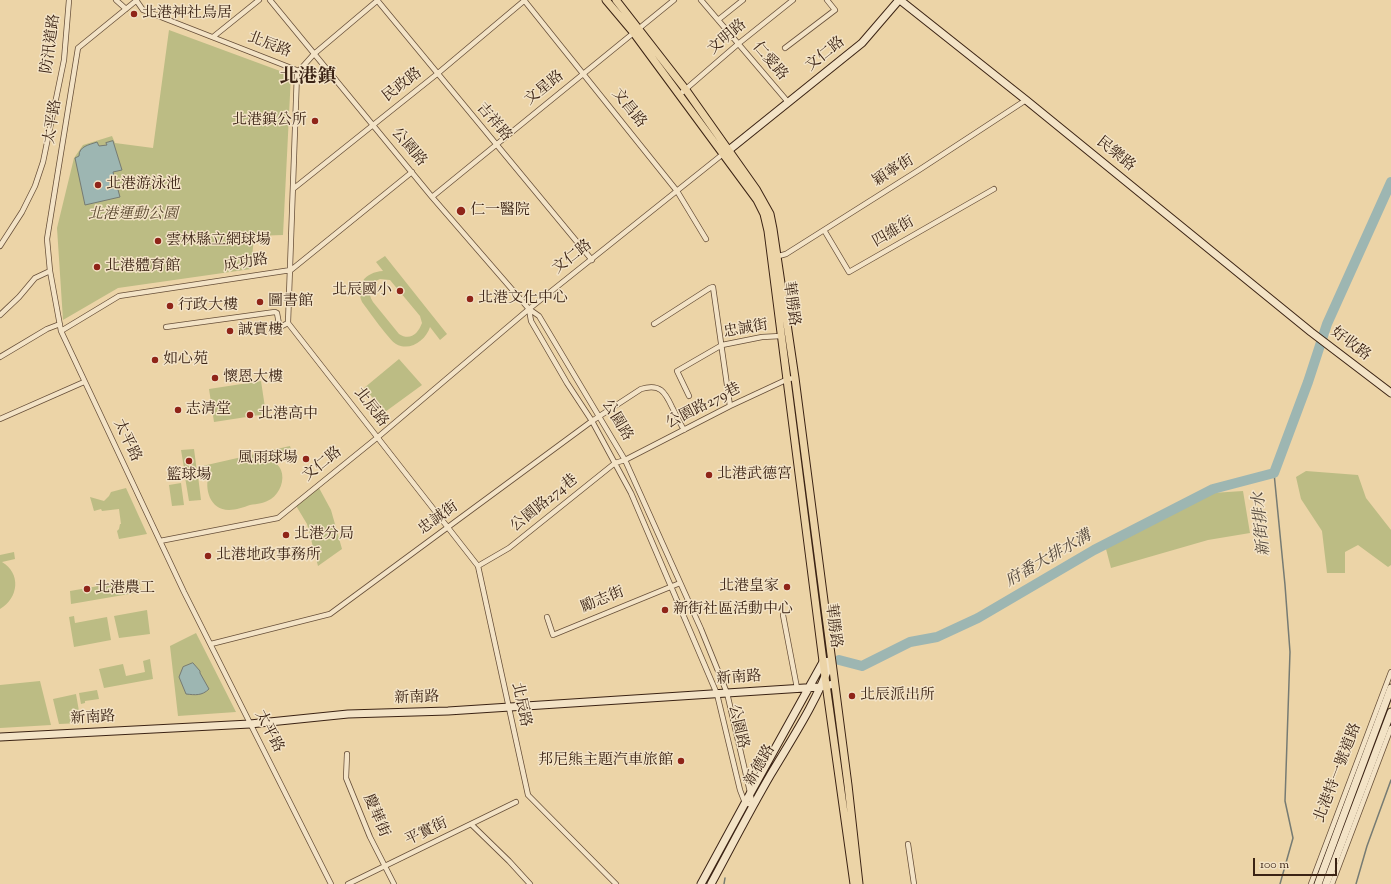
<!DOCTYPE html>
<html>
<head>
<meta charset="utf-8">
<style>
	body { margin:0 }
	#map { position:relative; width:1391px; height:884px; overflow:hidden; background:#ecd4a7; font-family:"Sorts Mill Goudy",serif }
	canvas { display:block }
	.scale { position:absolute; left:1253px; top:858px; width:84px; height:18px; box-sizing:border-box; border:2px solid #3b2314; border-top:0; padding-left:5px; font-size:12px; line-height:14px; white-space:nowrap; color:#3b2314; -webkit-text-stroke:3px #f3e3c6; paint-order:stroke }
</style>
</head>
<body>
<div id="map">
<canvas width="1391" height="884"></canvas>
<div class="scale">100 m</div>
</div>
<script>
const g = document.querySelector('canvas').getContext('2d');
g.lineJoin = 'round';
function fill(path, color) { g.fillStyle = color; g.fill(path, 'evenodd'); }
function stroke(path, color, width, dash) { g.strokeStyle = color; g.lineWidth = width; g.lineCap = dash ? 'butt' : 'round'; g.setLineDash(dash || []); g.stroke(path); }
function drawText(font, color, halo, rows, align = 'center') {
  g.font = font + ' "Sorts Mill Goudy","Noto Serif TC",serif'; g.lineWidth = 3; g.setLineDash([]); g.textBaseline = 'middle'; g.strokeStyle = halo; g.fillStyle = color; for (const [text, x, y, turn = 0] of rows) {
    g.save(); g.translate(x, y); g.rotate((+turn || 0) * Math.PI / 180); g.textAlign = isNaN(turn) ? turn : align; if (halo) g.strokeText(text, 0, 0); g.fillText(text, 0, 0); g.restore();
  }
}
const green = new Path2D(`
	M169 30 291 75 283 235 254 236 251 269 118 288 63 320 57 228 74 158 83 145 112 136 115 143 153 148Z
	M385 256 447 334 440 340 430 327C426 340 410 352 396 344 390 341 368 310 362 302 355 285 365 272 383 271L376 262ZM380 279 390 280 420 316 422 323C418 334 410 341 399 334L373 302C367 293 369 283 380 279Z
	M399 359 422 385 385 412 364 388Z
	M261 381 266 414 214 422 209 389Z
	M290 446 292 453 271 458C274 462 279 465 281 470 285 480 280 493 271 499 265 503 257 504 250 505 244 507 236 510 229 510 210 510 204 489 209 474L200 476 198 467Z
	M194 449 197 472 185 474 181 450Z
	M1306 471 1358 475 1366 498 1391 530V565L1388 567 1358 545 1345 552V573H1327L1322 531 1301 499 1296 477Z
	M198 476 201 500 189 501 185 477Z
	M181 483 184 505 172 506 169 485Z
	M318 486 331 510 342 549 318 566 307 524 295 504Z
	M126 488 147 534 119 539 117 531 119 529 120 524H121L119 509 102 511 101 509 94 511 90 497 104 501 109 496 111 492Z
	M1243 491 1250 533 1208 540 1111 568 1106 549 1135 532 1212 493Z
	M14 552 15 559 2 562C21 573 19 598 0 609V555Z
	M139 579 141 592 71 604 70 591Z
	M147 610 150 634 119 638 114 616Z
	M74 616 75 623 107 617 111 640 74 647 69 617Z
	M196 633 236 712 178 716 170 646Z
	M150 659 153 679 104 688 99 669 123 664 126 676 145 672 143 661Z
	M40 681 51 725 0 728V685Z
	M97 690 99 699 85 701V703L81 704 79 693Z
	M76 694 81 723 59 724 53 699Z`);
const water = new Path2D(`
	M113 141 122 170 113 172 120 197 85 205 75 158 79 156C79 146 89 145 97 142L99 146 107 145 106 143Z
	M193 663 200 671V673L209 689C202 696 195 695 186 694L179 677 183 667Z`);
const stream = new Path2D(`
	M1274 473 1285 585 1290 652 1285 801 1293 838 1280 884
	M724 884 725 878
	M1356 884 1367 846 1391 780`);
const river = new Path2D(`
	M839 660 862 666 910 642 937 637 978 618 1094 550 1213 489 1274 473 1308 382 1327 324 1391 182`);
const street = new Path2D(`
	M116 0 126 9
	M136 0 143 10 299 71
	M137 0 78 48 47 239 50 271 61 331 184 592 331 884
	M270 0 432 197 529 309 539 316 625 460 701 629 727 693 753 805 745 803 740 790 717 694 631 493 592 421 567 383 531 321 529 309
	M377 0 592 260
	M378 0 314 54 297 73 288 323 478 566 528 795 616 884
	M524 0 677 191 706 239
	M701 0 788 102
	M718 20 743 0
	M213 37 259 0
	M785 48 835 10 827 0
	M679 95 738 44 793 0
	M293 189 437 74 525 0
	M432 197 674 0
	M824 230 849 272 994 189
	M0 246 22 212 35 186 43 162 64 60 69 0
	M775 257 786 254 919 170 1026 100
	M0 315 19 297 35 278 50 271
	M654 324 710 288 713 287 730 406
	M166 327 275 312 277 313 279 324 282 326 288 323
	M61 331 119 296 291 270 412 172
	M0 357 47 329 60 324
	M689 396 677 371 722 345 762 337 781 336
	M0 419 84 382
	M160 541 278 518 378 437 529 309 723 154
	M478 566 509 548 615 463 625 460 730 406 788 379 795 378
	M783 615 797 688
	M547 617 553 635 680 583
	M211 644 330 614 592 421 641 389C660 383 665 392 672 407 676 415 680 423 684 430
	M347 754 346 778 370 837 394 884
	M472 825 509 861 530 884
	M908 844 914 884
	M348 884 516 802
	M1311 884 1391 672
	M1332 884 1391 728`);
const secondary = new Path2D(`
	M900 0 1026 100 1311 332 1391 393
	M724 154 862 43 899 0
	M0 737 250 724 348 714 448 711 820 687 834 684
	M701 884 751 792 823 662 831 661C817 701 793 737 771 774 750 810 731 847 711 884
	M1318 884 1391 688
	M1326 884 1391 712`);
const primary = new Path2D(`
	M606 0 633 32 757 200 764 214 768 231 825 677 854 884
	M616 0 686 90 756 189 770 214 773 229 795 378 848 785 859 884`);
const markers = [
	[134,14,4,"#8f2418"],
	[315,121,4,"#8f2418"],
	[98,185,4,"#8f2418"],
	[461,211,5,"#8f2418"],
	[158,241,4,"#8f2418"],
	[97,267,4,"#8f2418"],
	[400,291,4,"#8f2418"],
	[470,299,4,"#8f2418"],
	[260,302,4,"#8f2418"],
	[170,306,4,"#8f2418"],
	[230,331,4,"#8f2418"],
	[155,360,4,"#8f2418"],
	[215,378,4,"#8f2418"],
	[178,410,4,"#8f2418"],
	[250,415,4,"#8f2418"],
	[306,459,4,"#8f2418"],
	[189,461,4,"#8f2418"],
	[709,475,4,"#8f2418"],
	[286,535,4,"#8f2418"],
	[208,556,4,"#8f2418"],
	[787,587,4,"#8f2418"],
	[87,589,4,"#8f2418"],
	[665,610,4,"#8f2418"],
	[852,696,4,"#8f2418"],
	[681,761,4,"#8f2418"]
];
const poiNames = [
	["北港神社鳥居",142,14],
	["北港鎮公所",307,121,"right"],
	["北港游泳池",106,185],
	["仁一醫院",470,211],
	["雲林縣立網球場",166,241],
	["北港體育館",105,267],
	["北辰國小",392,291,"right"],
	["北港文化中心",478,299],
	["圖書館",268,302],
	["行政大樓",178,306],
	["誠實樓",238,331],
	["如心苑",163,360],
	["懷恩大樓",223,378],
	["志清堂",186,410],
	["北港高中",258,415],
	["風雨球場",298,459,"right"],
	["北港武德宮",717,475],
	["籃球場",189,476,"center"],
	["北港分局",294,535],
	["北港地政事務所",216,556],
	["北港皇家",779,587,"right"],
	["北港農工",95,589],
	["新街社區活動中心",673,610],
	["北辰派出所",860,696],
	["邦尼熊主題汽車旅館",673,761,"right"]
];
const streetNames = [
	["文明路",728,38,-40],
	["防汛道路",52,44,-82],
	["北辰路",269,46,21],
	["文仁路",826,55,-39],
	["仁愛路",769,62,50],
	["民政路",403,86,-38],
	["文星路",545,89,-39],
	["文昌路",628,109,51],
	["太平路",54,122,-81],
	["吉祥路",493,123,50],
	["公園路",408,148,50],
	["民樂路",1115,155,39],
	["穎寧街",894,172,-32],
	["四維街",894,233,-30],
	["文仁路",573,258,-38],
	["成功路",246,264,-9],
	["華勝路",790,304,82],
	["忠誠街",746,330,-10],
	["好收路",1350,345,37],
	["公園路279巷",704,407,-27],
	["北辰路",370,408,52],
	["公園路",616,421,59],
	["太平路",126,441,65],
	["文仁路",323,465,-39],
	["公園路274巷",545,504,-39],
	["忠誠街",439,519,-36],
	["勵志街",603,601,-22],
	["華勝路",832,626,83],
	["新南路",739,679,-4],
	["新南路",417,699,-2],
	["北辰路",520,705,78],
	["新南路",93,719,-3],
	["公園路",737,727,77],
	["太平路",268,732,63],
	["新德路",761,766,-60],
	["北港特一號道路",1339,773,-69],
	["慶華街",375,816,67],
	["平實街",427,833,-25]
];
const parkNames = [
	["北港運動公園",133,215]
];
const waterNames = [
	["新街排水",1263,524,-95],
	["府番大排水溝",1049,560,-30]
];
const districtNames = [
	["北港鎮",308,79]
];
fill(green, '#bcbc84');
fill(water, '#9db6b2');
stroke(water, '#767b73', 1);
stroke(stream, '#767b73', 1.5);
stroke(river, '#9db6b2', 10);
stroke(street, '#674f39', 6);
stroke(secondary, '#3b2314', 9);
stroke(primary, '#3b2314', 9);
stroke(street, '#f3e3c6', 4.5);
stroke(secondary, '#f3e3c6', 7);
stroke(primary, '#ecd4a7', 7);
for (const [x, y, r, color] of markers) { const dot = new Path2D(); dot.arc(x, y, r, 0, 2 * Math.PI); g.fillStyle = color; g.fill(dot); stroke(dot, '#f3e3c6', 1.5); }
drawText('15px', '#3b2314', '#f3e3c6', poiNames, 'left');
drawText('15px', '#3b2314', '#f3e3c6', streetNames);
drawText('italic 15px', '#5b4930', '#f3e3c6', parkNames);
drawText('italic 16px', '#54483c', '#f3e3c6', waterNames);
drawText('bold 19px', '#3b2314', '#f3e3c6', districtNames);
</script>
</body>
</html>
